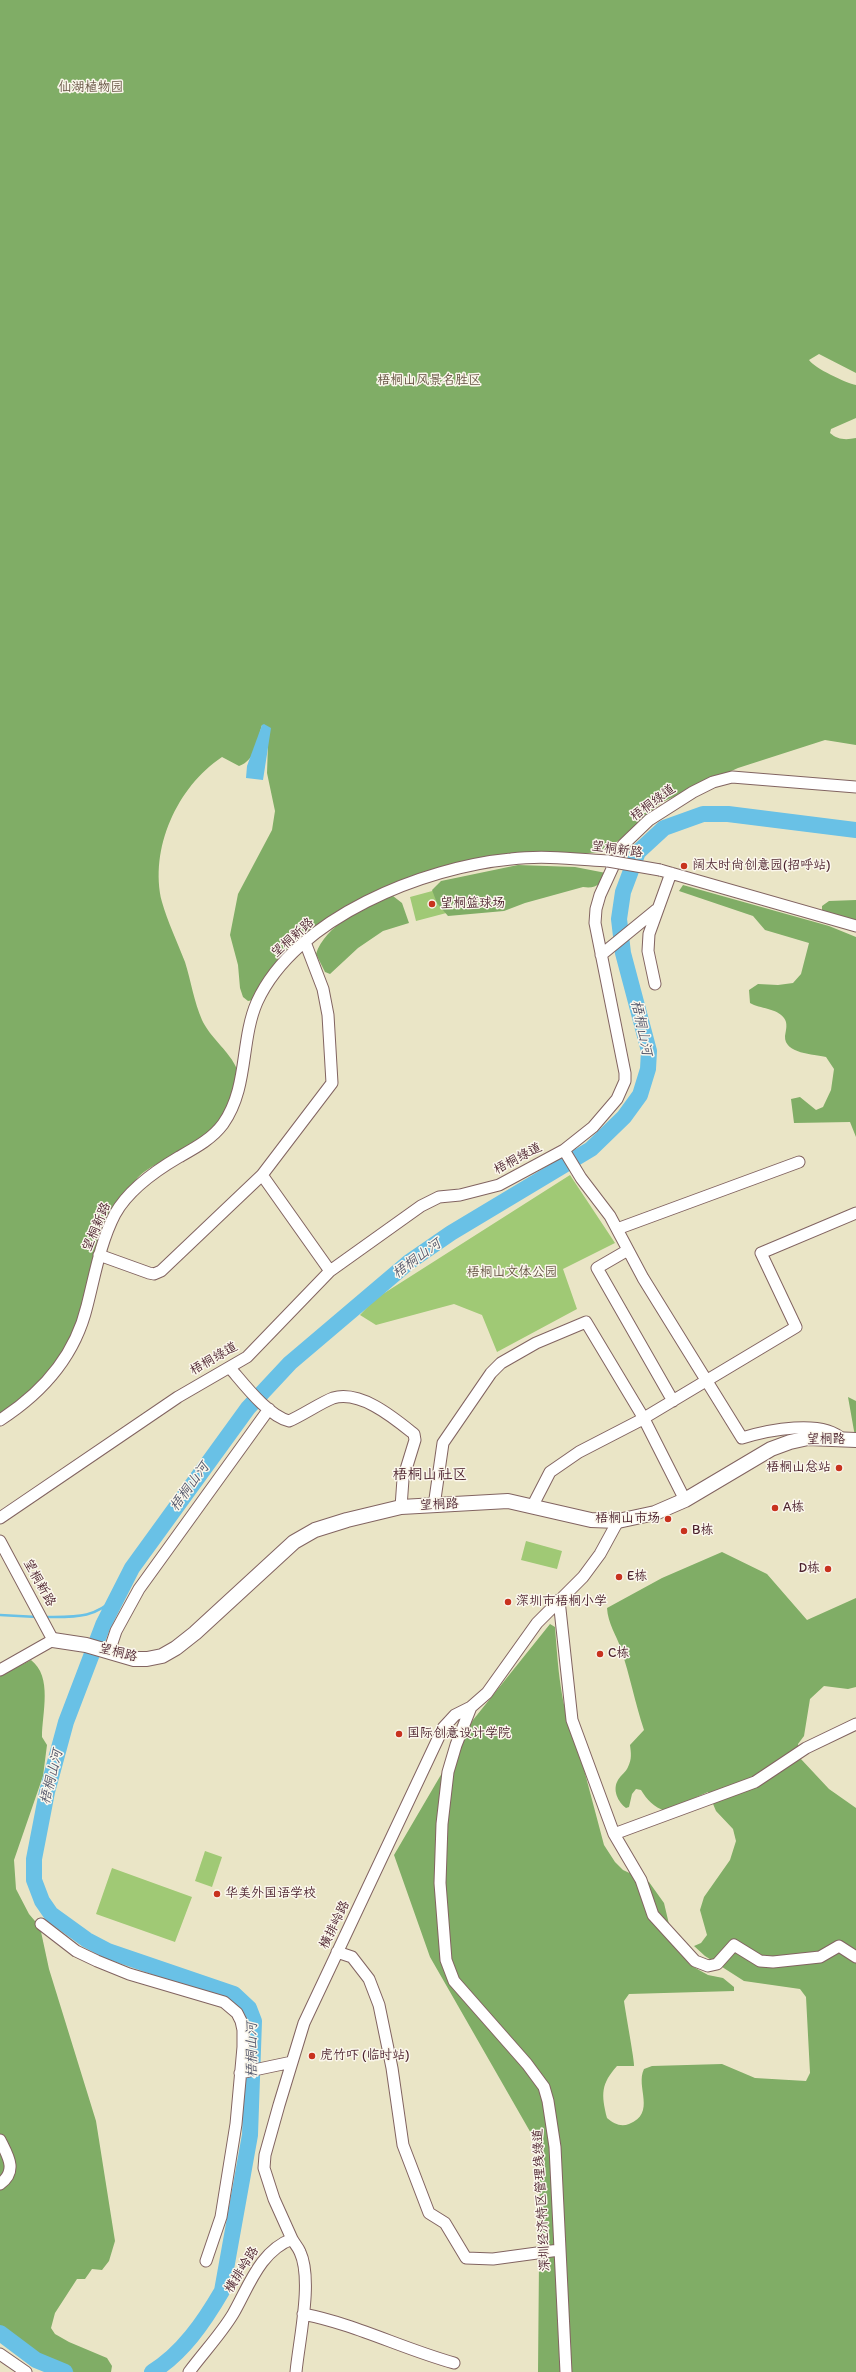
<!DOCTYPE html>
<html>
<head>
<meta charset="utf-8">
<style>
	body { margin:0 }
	canvas { display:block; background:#eae5c6 }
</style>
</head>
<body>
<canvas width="856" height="2372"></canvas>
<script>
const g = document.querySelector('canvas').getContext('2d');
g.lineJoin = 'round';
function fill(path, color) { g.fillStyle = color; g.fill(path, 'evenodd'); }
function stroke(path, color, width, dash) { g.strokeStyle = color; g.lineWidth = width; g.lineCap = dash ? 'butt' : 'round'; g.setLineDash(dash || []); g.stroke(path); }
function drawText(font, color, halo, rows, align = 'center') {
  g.font = font + ' Itim,"LXGW WenKai TC",sans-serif'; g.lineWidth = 3; g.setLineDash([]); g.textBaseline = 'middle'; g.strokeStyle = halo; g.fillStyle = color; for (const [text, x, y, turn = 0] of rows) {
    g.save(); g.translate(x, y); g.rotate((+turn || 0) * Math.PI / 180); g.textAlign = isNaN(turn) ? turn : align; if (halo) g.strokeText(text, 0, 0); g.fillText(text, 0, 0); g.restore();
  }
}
const green = new Path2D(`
	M447 887 454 911 416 921 410 897Z
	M570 1175 615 1243 563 1269 577 1309 497 1352 482 1315 454 1304 376 1325 360 1315 375 1299Z
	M526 1541 562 1551 557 1569 521 1560Z
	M205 1851 222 1857 212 1887 195 1881Z
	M112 1868 192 1897 175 1942 96 1914Z`);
const forest = new Path2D(`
	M0 0H856V373L819 354 809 360C814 368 846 383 856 385V418L831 429 830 433C838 440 846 440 856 438V745L825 740 738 768 660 803 631 833 600 852 578 854 490 856 374 892 299 943 253 1000 248 1001 243 997 240 988 238 965 230 935 238 894 272 830 275 811 267 773 268 744 262 725C257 741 256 760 239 766L222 757C177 787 149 849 162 902 167 920 178 944 185 962 191 981 194 1002 202 1020 216 1049 252 1063 235 1101 231 1109 217 1132 211 1136 191 1151 164 1157 144 1172 138 1176 133 1184 128 1189L77 1327 49 1376 0 1414Z
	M518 865 575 867 606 873C602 884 596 889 583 887L525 903 504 911 448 916 437 903 432 890 441 881Z
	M683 885 829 926 856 937V1137L850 1122 794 1123 791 1099 800 1097 816 1110 823 1107 831 1090 834 1069 826 1057C814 1054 784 1054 785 1036 786 1030 788 1023 784 1018 777 1008 760 1009 750 1003L749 990 758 984 778 985 793 983 801 974 809 943 765 930 753 916 679 891Z
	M393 896 402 903 409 923 383 931 358 948 330 974 325 972 316 954C325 926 365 904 393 896Z
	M856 900V924L822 914V906L829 901Z
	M848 1397 856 1401V1442Z
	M722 1552 767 1574 807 1620 856 1598V1687L848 1689 824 1686 810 1699 804 1736 798 1744 800 1758 829 1789 856 1808V2372H538L540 2149 430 1957 394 1855 473 1720 550 1624 555 1627C558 1665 560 1709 577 1743L604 1845 615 1862 623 1870 649 1882 664 1903 673 1941 690 1965 708 1975 723 1978 734 1987V1991L629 1994 624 2001C625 2010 635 2063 634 2066H617C601 2084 601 2094 607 2118 614 2124 621 2127 629 2124 657 2113 635 2087 644 2069L652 2066 722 2064 755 2078 806 2081 810 2073 806 1997 800 1989 744 1981 705 1956 694 1946 701 1943 707 1935 700 1910 704 1897 730 1860 736 1841 733 1829 716 1811 708 1792 665 1811C654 1807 647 1800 641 1790L636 1789 632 1794 629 1807 626 1808C618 1802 612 1790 618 1780 621 1775 626 1772 628 1767 632 1759 631 1753 630 1745L644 1730C635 1703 630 1676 621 1649 616 1634 608 1624 607 1608L662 1578Z
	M31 1660C53 1677 42 1713 42 1737L47 1745 43 1776 14 1860 16 1889 29 1914 40 1927 49 1969 96 2121 115 2241 109 2261 102 2270 92 2269 85 2279H77L55 2313 51 2328 55 2334 69 2342 107 2358 112 2366 111 2372C99 2372 86 2372 74 2372 52 2370 16 2342 0 2328V1676Z`);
const water = new Path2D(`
	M264 724 271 728 263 780 246 778 247 766 262 725Z`);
const stream = new Path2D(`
	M0 1615 37 1617
	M44 1617C77 1617 93 1619 118 1596`);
const river = new Path2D(`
	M0 2333 36 2360 65 2372
	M152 2372C182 2354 204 2322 222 2291L250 2135 254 2021 249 2008 234 1994 108 1951 87 1940 51 1914 42 1901 34 1880V1859L47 1792 66 1722 103 1625 132 1568 248 1408 290 1363 409 1262 451 1233 591 1149 624 1117 640 1095 648 1069 649 1051 623 953 619 919 623 892 638 852 664 828 703 814H728L856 830`);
const minor = new Path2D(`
	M660 870 856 926
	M601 955 656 910
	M655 984 648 951 649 934 671 873
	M564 1150 581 1178 610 1216 643 1278 742 1438C768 1430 822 1419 842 1439
	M262 1175 330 1271
	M617 1229 799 1162
	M628 1250 597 1268 673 1401
	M99 1255 149 1273 154 1274 161 1271 262 1175 332 1083 328 1015 323 989 305 942
	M230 1368C244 1384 268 1416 289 1421 301 1416 322 1402 333 1398 361 1390 394 1418 414 1434L415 1440 403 1479 401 1507
	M0 1420C42 1393 75 1356 87 1306 95 1275 100 1243 115 1214 129 1189 155 1171 179 1157 195 1148 212 1139 223 1124 249 1087 240 1041 257 1002 296 917 425 867 511 859 543 855 576 859 608 861
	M533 1505 550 1472 579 1452 639 1421 796 1327 761 1253 856 1213
	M434 1506 443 1443 491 1373 501 1363 536 1343 586 1322 643 1417 685 1500
	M0 1518 178 1397 247 1357 330 1271 421 1206 439 1197 460 1195 499 1185 564 1150 593 1127 617 1099 625 1081V1073L595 923 596 909 600 895 623 845 649 820 693 792 713 782 732 777 856 787
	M0 1541 53 1640 0 1670
	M559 1600 572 1720 614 1834 641 1880 653 1915 695 1961 708 1966 717 1964 734 1945 760 1961 773 1962 820 1957 839 1946 856 1957
	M109 1652 116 1631 139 1589 269 1409
	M471 1707 456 1745 448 1772 442 1824 440 1883 446 1960 454 1981 527 2064 544 2087 548 2101 555 2147 566 2372
	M614 1834 755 1782 806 1748 856 1724
	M41 1924 76 1951 97 1961 129 1974 224 2002 237 2013 241 2021 243 2030V2047L236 2124 221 2217 206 2261
	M337 1952 352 1957 369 1979 379 2005 392 2068 403 2145 429 2213 445 2223 466 2258 493 2259 559 2250
	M240 2073 292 2062
	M0 2140C8 2156 18 2171 0 2184
	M292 2239C294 2243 298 2247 300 2252 313 2280 299 2340 296 2372
	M303 2314C355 2324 403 2349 454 2363
	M0 2354 26 2372
	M189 2372C203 2353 221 2334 233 2314 249 2286 260 2251 292 2239L274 2199 264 2168 265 2155 279 2105 304 2023 443 1728 455 1715 471 1707 487 1693 537 1623 583 1577 600 1554 618 1521`);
const major = new Path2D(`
	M53 1640 86 1645 134 1659H147L162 1656 176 1648 195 1633 294 1542 315 1530 347 1520 401 1507 508 1501 591 1520 618 1521 655 1513 685 1500 771 1449 790 1442 808 1438 856 1440`);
const minorBridge = new Path2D(`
	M608 861 660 870`);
const markers = [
	[684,866,4,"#c8321e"],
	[432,904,4,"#c8321e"],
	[839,1468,4,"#c8321e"],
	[775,1508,4,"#c8321e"],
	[668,1519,4,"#c8321e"],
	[684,1531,4,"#c8321e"],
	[828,1569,4,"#c8321e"],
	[619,1577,4,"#c8321e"],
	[508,1602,4,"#c8321e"],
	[600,1654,4,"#c8321e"],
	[399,1734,4,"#c8321e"],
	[217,1894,4,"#c8321e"],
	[312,2056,4,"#c8321e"]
];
const parkNames = [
	["仙湖植物园",91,88],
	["梧桐山风景名胜区",429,381],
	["梧桐山文体公园",512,1273]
];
const streetNames = [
	["梧桐绿道",653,803,-36],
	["望桐新路",617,850,8],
	["望桐新路",293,938,-42],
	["梧桐绿道",518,1159,-28],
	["望桐新路",97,1227,-67],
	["梧桐绿道",214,1359,-30],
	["望桐路",826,1440],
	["望桐路",439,1505,-3],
	["望桐新路",39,1583,61],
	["望桐路",118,1653,14],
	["横排岭路",335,1925,-64],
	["深圳经济特区管理线绿道",542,2200,-93],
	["横排岭路",242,2270,-58]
];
const poiNames = [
	["阔太时尚创意园(招呼站)",692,866],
	["望桐篮球场",440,904],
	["梧桐山总站",831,1468,"right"],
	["A栋",783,1508],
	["梧桐山市场",660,1519,"right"],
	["B栋",692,1531],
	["D栋",820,1569,"right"],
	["E栋",627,1577],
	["深圳市梧桐小学",516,1602],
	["C栋",608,1654],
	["国际创意设计学院",407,1734],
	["华美外国语学校",225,1894],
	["虎竹吓 (临时站)",320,2056]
];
const waterNames = [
	["梧桐山河",641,1028,78],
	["梧桐山河",417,1259,-36],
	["梧桐山河",190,1487,-54],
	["梧桐山河",52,1777,-76],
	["梧桐山河",252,2050,-90]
];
const quarterNames = [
	["梧桐山社区",430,1475]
];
fill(green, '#a0c975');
fill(forest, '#80ad66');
fill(water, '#69c1e6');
stroke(stream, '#69c1e6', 2.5);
stroke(river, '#69c1e6', 16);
stroke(minor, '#826461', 13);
stroke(major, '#826461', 16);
stroke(minor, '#fff', 11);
stroke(major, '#fff', 14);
stroke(minorBridge, '#826461', 13, []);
stroke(minorBridge, '#fff', 11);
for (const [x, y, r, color] of markers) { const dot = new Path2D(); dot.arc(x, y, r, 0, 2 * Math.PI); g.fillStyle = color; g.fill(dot); stroke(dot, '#fbf7ec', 1.5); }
drawText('13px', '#645241', '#fbf7ec', parkNames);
drawText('13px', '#4a1f2b', '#fbf7ec', streetNames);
drawText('13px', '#4a1f2b', '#fbf7ec', poiNames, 'left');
drawText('italic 14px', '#55586c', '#fbf7ec', waterNames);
drawText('15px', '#4a1f2b', '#fbf7ec', quarterNames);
</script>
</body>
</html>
